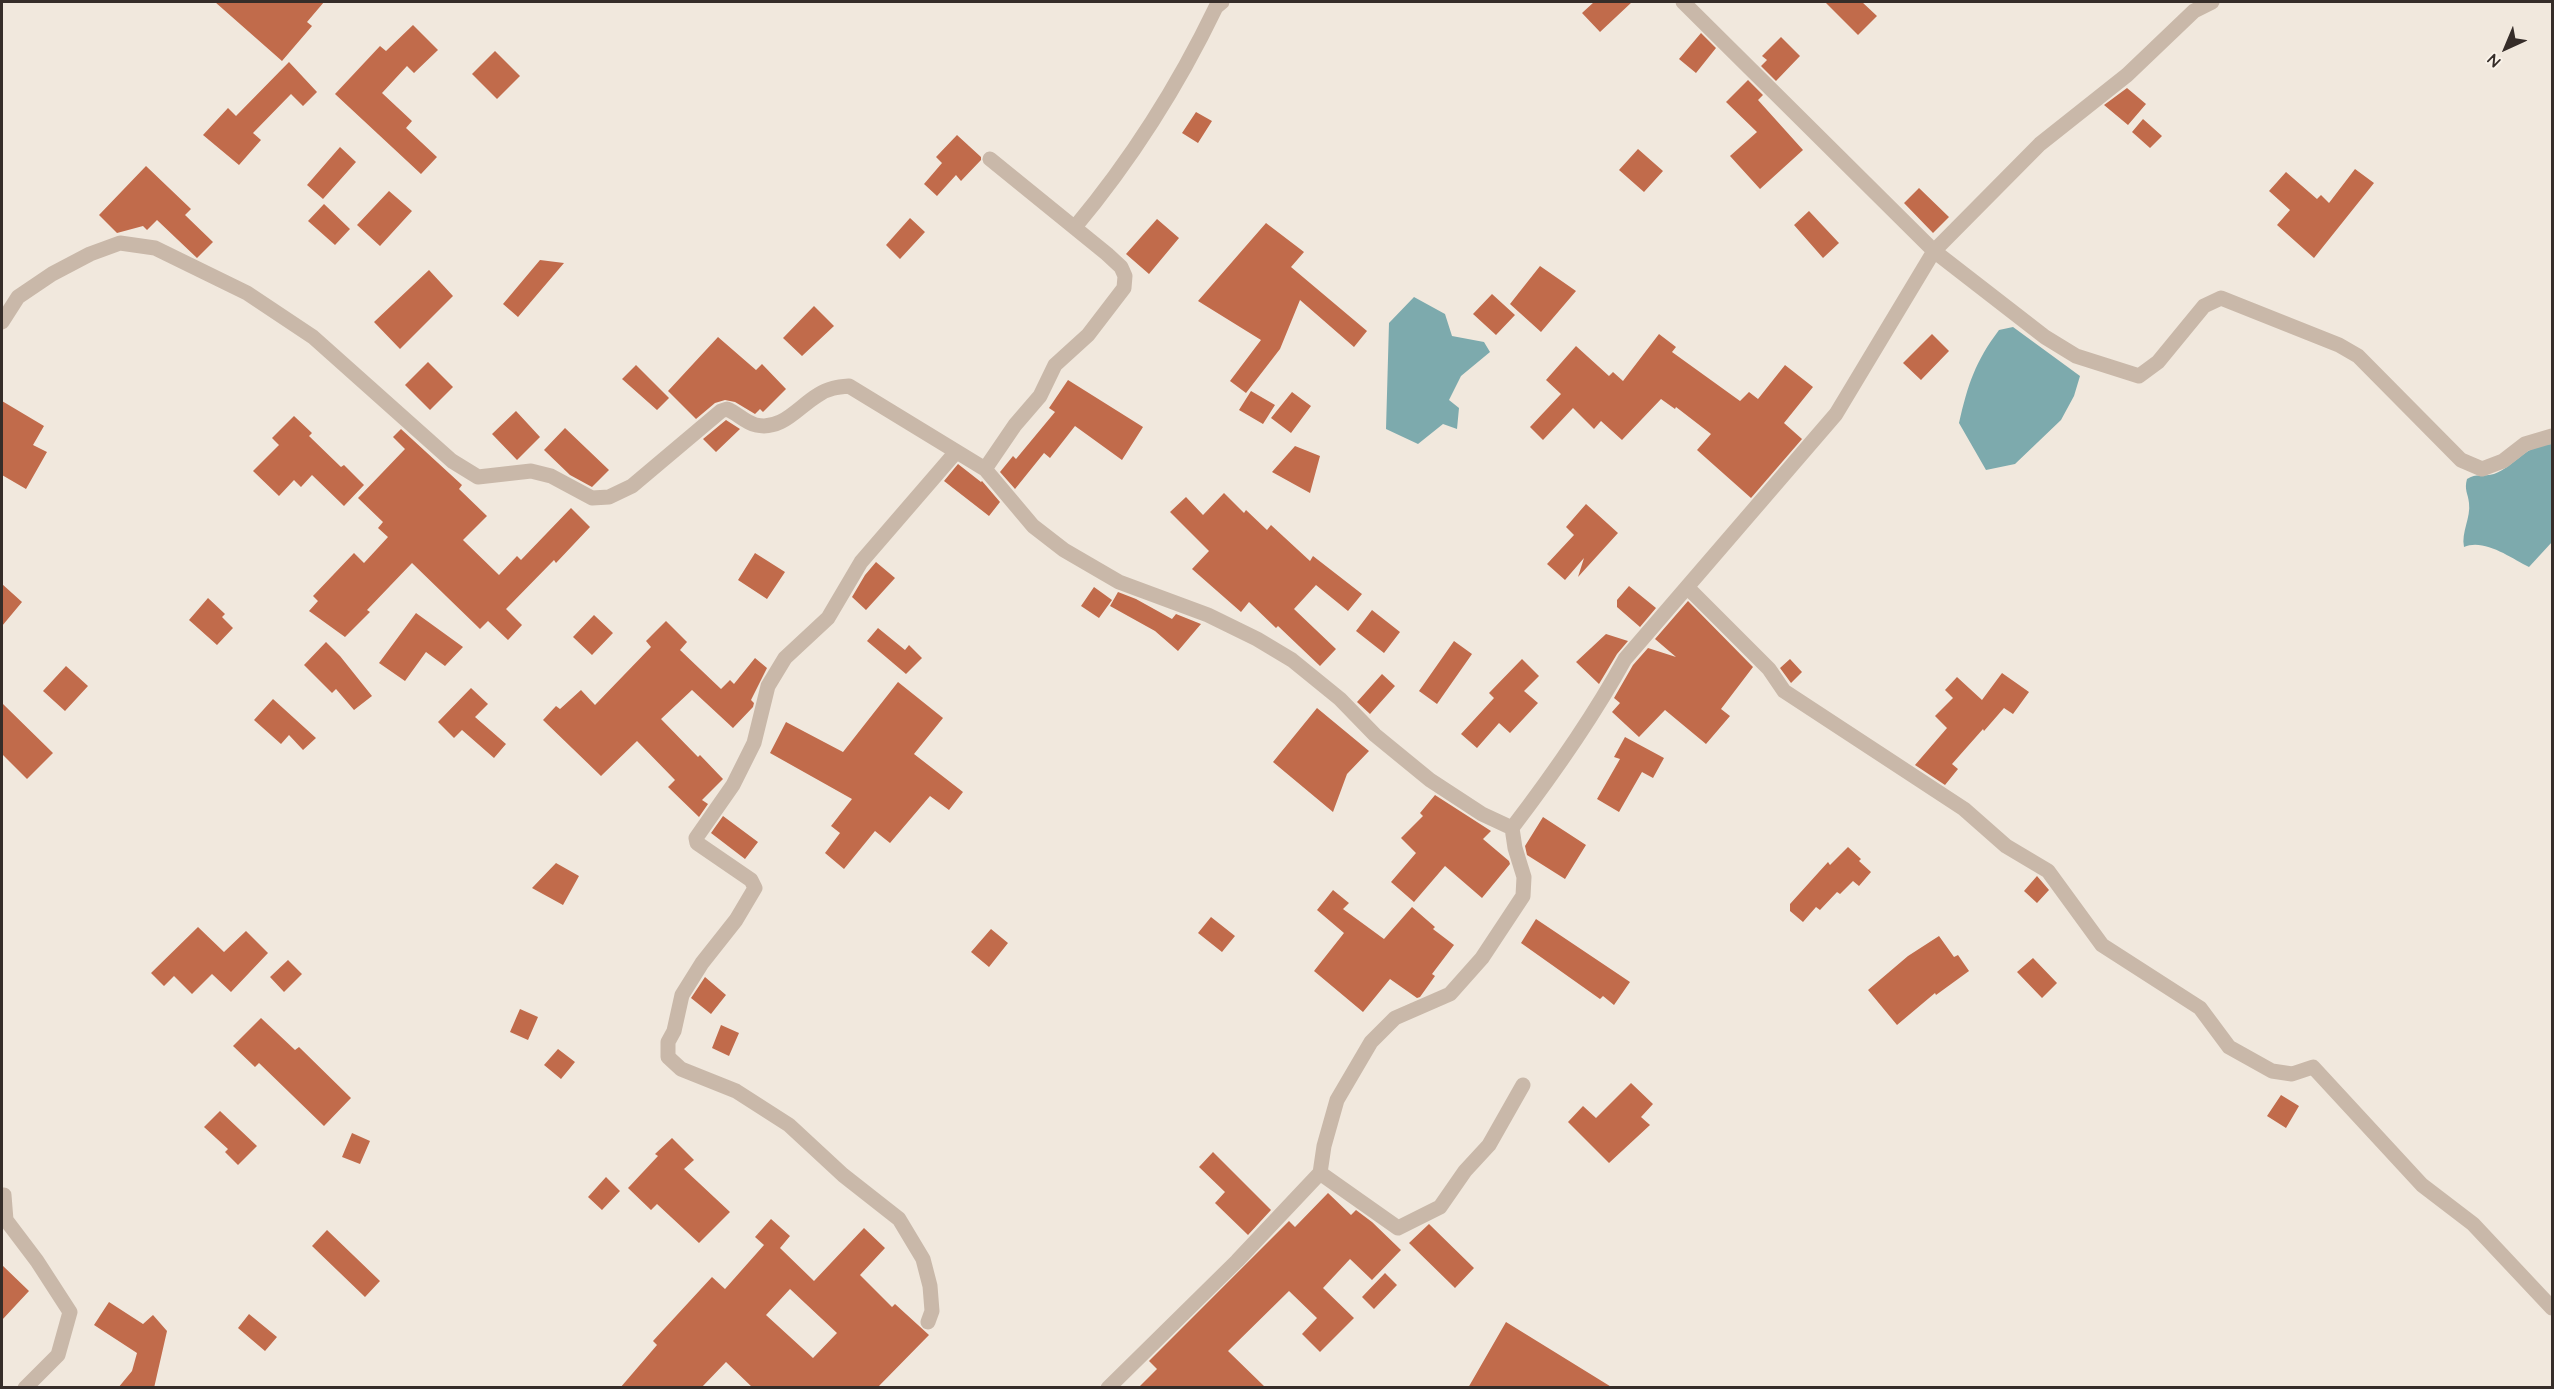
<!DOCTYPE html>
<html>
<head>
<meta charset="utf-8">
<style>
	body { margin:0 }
	#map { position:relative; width:2554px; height:1389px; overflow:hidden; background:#f1e8dd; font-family:Quicksand,sans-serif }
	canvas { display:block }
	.frame { position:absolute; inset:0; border:3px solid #362d29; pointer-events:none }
	.north { position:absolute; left:2476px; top:18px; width:60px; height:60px; -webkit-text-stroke:4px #f9f2e9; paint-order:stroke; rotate:224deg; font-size:16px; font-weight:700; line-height:24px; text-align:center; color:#362d29 }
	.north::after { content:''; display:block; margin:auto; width:21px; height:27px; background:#362d29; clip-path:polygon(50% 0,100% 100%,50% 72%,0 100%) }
</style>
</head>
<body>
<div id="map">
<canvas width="2554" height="1389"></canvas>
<div class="frame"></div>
<div class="north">N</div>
</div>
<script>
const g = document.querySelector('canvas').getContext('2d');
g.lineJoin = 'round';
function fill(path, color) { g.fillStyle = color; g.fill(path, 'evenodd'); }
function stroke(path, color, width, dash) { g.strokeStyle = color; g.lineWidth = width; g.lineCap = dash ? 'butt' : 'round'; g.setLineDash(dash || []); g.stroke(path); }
const water = new Path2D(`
	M1414 297 1445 314 1452 336 1484 342 1490 352 1461 376 1449 400 1459 408 1457 429 1443 424 1418 444 1386 429 1389 323Z
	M2013 327 2080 376 2074 396 2061 420 2015 464 1986 470 1959 423C1968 384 1975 362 1999 330Z
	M2552 444V542L2529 567C2511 558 2484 538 2464 547 2461 532 2471 518 2469 503 2468 493 2464 490 2467 479 2476 473 2484 477 2494 474 2517 465 2524 445 2552 444Z`);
const building = new Path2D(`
	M215 2H324L307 22 312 26 282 61Z
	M1594 2H1632L1600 32 1582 13Z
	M1825 2H1862L1877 16 1858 35Z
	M413 25 438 50 414 73 407 66 382 93 412 121 406 128 437 157 421 174 335 94 380 46 386 51Z
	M1701 33 1716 48 1696 73 1679 59Z
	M1781 37 1800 56 1776 81 1761 66 1767 60 1762 56Z
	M495 51 520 76 497 99 472 74Z
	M289 62 317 92 303 106 291 94 253 133 261 140 239 165 203 135 228 108 236 116Z
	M1748 80 1763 95 1758 100 1803 150 1760 189 1730 156 1757 132 1726 102Z
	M2127 88 2146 104 2128 125 2104 105Z
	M1196 112 1212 121 1198 143 1182 133Z
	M2143 119 2162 136 2150 148 2132 132Z
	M957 135 981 157V160L961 181 956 175 937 196 924 184 942 163 936 157Z
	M340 147 356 162 323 199 307 185Z
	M1638 149 1663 171 1644 192 1619 170Z
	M146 166 191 209 185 215 213 242 197 258 157 220 147 230 143 226 117 233 99 215Z
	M2355 169 2374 183 2314 258 2277 225 2290 210 2269 191 2286 172 2317 199 2321 195 2329 203Z
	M1919 188 1949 217 1933 233 1904 203Z
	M389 191 412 211 380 246 357 225Z
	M324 204 350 229 335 245 308 221Z
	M1809 211 1839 243 1823 258 1794 225Z
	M910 218 925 232 900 259 886 245Z
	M1157 219 1179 238 1149 274 1126 254Z
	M1266 223 1304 252 1291 267 1367 331 1354 347 1300 300 1280 349 1246 393 1230 381 1261 340 1198 301Z
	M540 260 564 263 518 317 503 304Z
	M1540 266 1576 291 1541 332 1510 304Z
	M429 270 453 296 400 349 374 322Z
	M1492 294 1515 315 1496 335 1473 314Z
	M814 306 834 326 802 356 783 338Z
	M1659 334 1676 347 1672 352 1740 401 1749 392 1758 399 1785 365 1813 387 1784 423 1802 439 1751 498 1697 450 1711 434 1676 407 1675 409 1661 399 1622 440 1601 421 1594 429 1573 408 1543 440 1530 427 1561 394 1546 380 1576 346 1609 376 1613 372 1623 381Z
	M1932 334 1949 351 1921 380 1903 363Z
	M718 337 756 370 762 364 786 389 763 412 760 409 755 414 735 402 725 400 715 403 696 419 668 391Z
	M428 362 453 387 430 410 405 385Z
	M636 365 669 398 657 410 622 379Z
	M1068 380 1143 427 1122 460 1075 426 1050 458 1044 453 1015 489 1000 472 1013 456 1016 459 1055 412 1049 408Z
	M1251 391 1275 405 1263 424 1239 410Z
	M1292 392 1311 406 1291 433 1271 418Z
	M2 401 44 426 33 445 47 452 26 489 2 475Z
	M516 411 540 437 517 460 492 434Z
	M294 416 312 433 309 436 341 467 344 465 364 485 344 506 312 475 301 487 294 480 279 496 253 471 279 445 272 438Z
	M726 420 740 429 716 452 703 439Z
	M565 428 609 470 592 487 570 475 544 450Z
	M401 429 462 485 459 489 487 516 463 540 499 575 517 556 521 560 571 508 590 527 556 563 554 560 506 609 522 625 508 640 488 621 480 629 412 563 367 610 370 612 345 637 309 611 318 601 313 596 354 553 364 563 388 537 378 528 383 522 358 498 405 449 393 437Z
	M1295 446 1320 456 1310 493 1272 472Z
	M958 464 981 482 982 481 1000 502 989 516 944 481Z
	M1224 493 1244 513 1246 510 1267 530 1271 525 1310 561 1313 556 1362 594 1348 611 1316 585 1294 609 1336 649 1320 666 1278 626 1276 628 1249 602 1241 612 1192 569 1209 551 1170 512 1186 497 1203 515Z
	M1586 504 1618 533 1578 577 1584 558 1565 580 1547 564 1574 535 1566 527Z
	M755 553 785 572 767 599 738 580Z
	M876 562 895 578 866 610 852 597 865 575Z
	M2 584 22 602 2 626Z
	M1629 586 1656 608 1640 627 1617 607V600Z
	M1094 587 1112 600 1099 618 1081 606Z
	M1118 592 1136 599 1172 619 1176 614 1201 624 1178 651 1155 631 1110 606Z
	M208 598 225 614 222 617 233 628 217 645 189 620Z
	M1688 601 1753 667 1721 709 1730 716 1706 744 1665 710 1639 737 1612 712 1620 703 1614 698 1633 665 1648 648 1676 657 1655 639Z
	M1372 610 1400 632 1384 653 1356 631Z
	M416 613 463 647 445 666 426 652 405 681 379 663Z
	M594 615 613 633 592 655 573 637Z
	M666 621 687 642 680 650 721 689 730 680 734 684 755 658 767 668 751 700 754 703 753 707 733 728 692 690 661 719 698 757 700 755 723 779 702 800 708 804 699 817 668 787 675 780 637 741 601 776 543 720 556 706 560 709 581 690 595 705 651 647 646 641Z
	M878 628 905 650 909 645 922 658 906 674 867 641Z
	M1606 634 1628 641 1617 654 1599 684 1576 662Z
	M1454 641 1472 654 1437 704 1419 691Z
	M326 642 340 656 372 696 354 710 336 689 332 693 304 665Z
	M1522 659 1539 676 1524 691 1538 703 1510 733 1499 723 1477 748 1461 734 1494 698 1489 693Z
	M1790 659 1802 672 1791 683 1780 668Z
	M66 666 88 686 65 711 43 691Z
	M2002 673 2029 692 2013 714 2004 708 1984 731 1983 729 1952 764 1958 769 1945 785 1915 765 1947 728 1935 716 1953 698 1945 690 1957 677 1982 700Z
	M1382 674 1395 686 1370 714 1357 702Z
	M898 682 943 718 914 754 963 792 949 810 930 796 890 843 875 831 844 869 825 853 840 833 831 826 852 799 770 753 786 722 843 752Z
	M471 688 488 704 475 717 506 744 494 758 462 730 454 738 438 722Z
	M273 699 316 738 303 750 289 735 281 744 254 720Z
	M2 703 53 753 27 779 2 754Z
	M1317 708 1369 751 1347 774 1333 812 1273 762Z
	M1625 737 1664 758 1653 778 1642 772 1619 812 1597 799 1620 759 1614 757Z
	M1435 795 1491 831 1483 839 1509 861 1510 864 1482 898 1445 866 1414 902 1391 882 1416 853 1401 838 1423 816 1420 813Z
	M723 816 758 842 745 859 711 833Z
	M1543 817 1586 845 1565 879 1527 855 1525 846Z
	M1848 847 1861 859 1859 861 1871 872 1859 886 1853 881 1840 894 1837 892 1820 910 1816 907 1803 922 1790 911V904L1828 862 1830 865Z
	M556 863 579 876 563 905 532 888Z
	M2037 876 2049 890 2037 903 2024 891Z
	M1333 890 1349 903 1343 909 1384 939 1412 907 1435 927 1433 929 1454 945 1432 974 1435 976 1420 997 1417 998 1390 979 1363 1012 1314 971 1344 933 1317 910Z
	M1211 917 1235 936 1222 952 1198 933Z
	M1536 919 1630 982 1614 1005 1603 996 1600 999 1521 943Z
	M198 927 224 952 246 931 268 953 231 992 212 974 192 994 174 976 164 986 151 973Z
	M991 929 1008 943 989 967 971 952Z
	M1939 936 1954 957 1958 955 1969 971 1936 995 1935 993 1897 1025 1868 990 1908 956Z
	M2033 958 2057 983 2042 998 2017 972Z
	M288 960 302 974 284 992 270 977Z
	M705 977 726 995 711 1014 691 998Z
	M520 1009 538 1017 528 1040 510 1032Z
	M261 1018 295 1050 299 1047 351 1098 324 1126 259 1063 255 1067 233 1046Z
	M721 1025 739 1033 729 1056 712 1048Z
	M558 1049 575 1062 561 1079 544 1065Z
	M1631 1083 1653 1104 1641 1117 1650 1125 1609 1163 1568 1122 1583 1106 1596 1118Z
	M2281 1095 2299 1106 2286 1128 2267 1116Z
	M220 1111 257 1146 238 1165 225 1152 228 1149 204 1127Z
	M352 1133 370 1141 360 1164 342 1157Z
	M672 1138 694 1160 684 1169 730 1212 699 1243 657 1204 651 1210 628 1188 658 1156 655 1154Z
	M1213 1152 1271 1210 1248 1235 1215 1203 1225 1192 1199 1167Z
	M606 1177 620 1191 602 1210 588 1197Z
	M1328 1193 1351 1215 1356 1210 1372 1222 1401 1250 1372 1280 1350 1259 1323 1288 1354 1318 1320 1352 1302 1334 1317 1318 1289 1291 1228 1351 1266 1388H1138L1157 1369 1149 1361 1289 1221 1295 1227Z
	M771 1219 790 1236 780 1248 814 1281 864 1228 885 1248 860 1275 892 1307 895 1304 929 1335 877 1388H753L726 1362 701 1388H620L657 1345 653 1341 712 1277 725 1289 764 1245 755 1237ZM790 1289 837 1333 813 1358 766 1315Z
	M1429 1224 1474 1268 1455 1288 1409 1243Z
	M327 1230 380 1281 365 1297 312 1246Z
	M2 1265 29 1291 2 1320Z
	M1385 1273 1397 1285 1374 1309 1362 1297Z
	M109 1302 143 1324 153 1315 167 1331 154 1388H118L132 1371 137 1353 94 1325Z
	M249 1314 277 1337 265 1351 238 1328Z
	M1506 1322 1613 1388H1468Z`);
const street = new Path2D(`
	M1683 2 1934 251 2045 337 2076 356 2139 376 2158 362 2204 306 2221 298 2339 345 2358 356 2461 460 2482 469 2503 461 2525 444 2552 436
	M1075 227C1131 160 1178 86 1216 7L1222 2
	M2 322 18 297 52 274 90 254 120 243 155 248 247 293 313 337 452 461 478 477 531 471 551 476 592 498 609 497 632 486 721 411 727 409C737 413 746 423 756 425 782 431 798 407 818 395 828 388 838 387 849 386L985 469 1033 526 1064 550 1119 582 1208 615 1257 639 1292 660 1340 699 1375 735 1430 780 1482 814 1512 828C1554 773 1592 719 1625 659L1836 414 1934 251 2040 144 2127 75 2194 11 2212 2
	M985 469 1015 425 1040 396 1055 365 1088 335 1124 288 1125 276 1121 267 1107 254 990 159
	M1687 587 1769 669 1784 691 1964 809 2006 846 2048 871 2102 945 2200 1008 2229 1047 2272 1071 2292 1074 2313 1067 2422 1185 2473 1224 2552 1308
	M1320 1173 1398 1228 1440 1207 1465 1171 1489 1145 1523 1085
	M4 1195 6 1220 37 1261 70 1312 58 1355 25 1388
	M928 1322 932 1311 930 1286 923 1259 899 1219 843 1175 789 1125 736 1091 681 1069 668 1057V1042L674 1031 682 995 702 963 736 920 755 888 751 880 697 843 696 838 733 785 754 743 768 686 785 658 828 618 861 562 956 452
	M1108 1388 1237 1261 1320 1173 1324 1146 1337 1100 1371 1042 1395 1018 1450 994 1482 958 1523 896 1524 877 1515 848 1512 828`);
fill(water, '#7daaad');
fill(building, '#c16b4b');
stroke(street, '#c9b8a9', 15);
</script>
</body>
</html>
